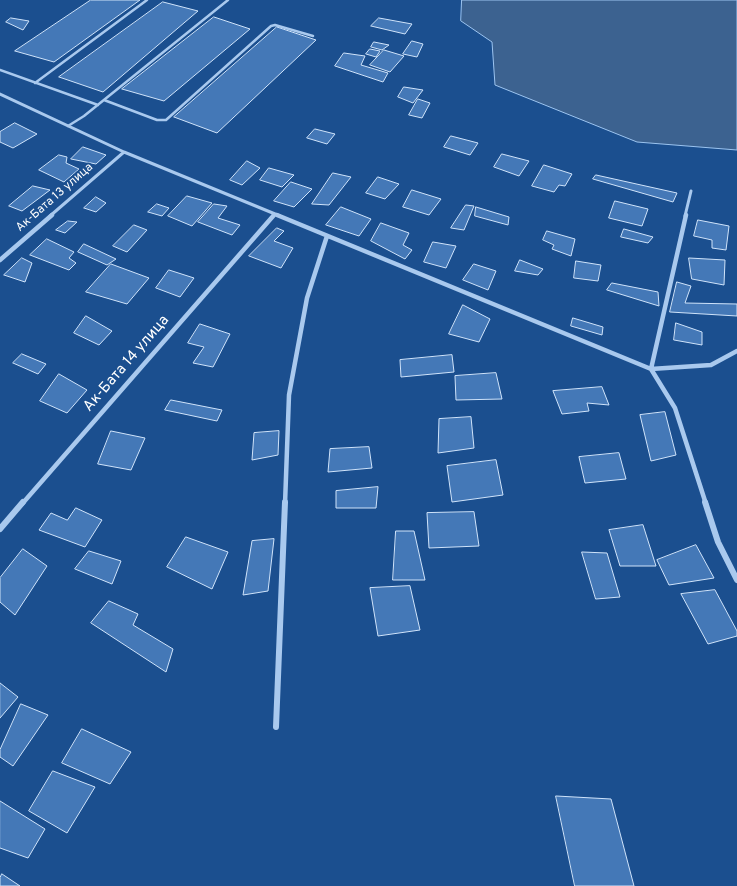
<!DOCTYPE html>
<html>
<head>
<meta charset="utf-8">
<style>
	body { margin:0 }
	canvas { display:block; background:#1b4f8f }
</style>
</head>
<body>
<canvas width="737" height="886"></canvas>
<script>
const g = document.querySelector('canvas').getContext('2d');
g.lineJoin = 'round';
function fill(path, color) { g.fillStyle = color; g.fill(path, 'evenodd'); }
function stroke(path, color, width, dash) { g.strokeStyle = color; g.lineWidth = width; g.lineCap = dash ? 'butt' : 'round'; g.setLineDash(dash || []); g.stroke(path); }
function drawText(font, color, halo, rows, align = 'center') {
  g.font = font + ' Overpass,sans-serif'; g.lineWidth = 4; g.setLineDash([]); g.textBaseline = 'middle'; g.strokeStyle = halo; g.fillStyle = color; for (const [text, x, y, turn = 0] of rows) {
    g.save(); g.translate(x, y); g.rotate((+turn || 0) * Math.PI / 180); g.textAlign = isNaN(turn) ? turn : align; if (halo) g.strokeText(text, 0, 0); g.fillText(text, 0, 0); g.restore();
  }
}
const water = new Path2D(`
	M462 0H737V150L637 142 495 85 492 42 461 21Z`);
const building = new Path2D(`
	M91 0H140L54 62 15 51Z
	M163 2 198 11 103 92 59 77Z
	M214 17 250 29 164 101 122 89Z
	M11 18 29 21 23 30 6 22Z
	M379 18 412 24 405 34 371 26Z
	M277 27 316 40 217 133 174 117Z
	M412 41 423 44 417 57 403 54Z
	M374 42 389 45 382 50 371 47Z
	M370 49 380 51 376 57 366 54Z
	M384 50 404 56 390 72 370 65Z
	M344 53 365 56 361 65 388 73 383 82 335 66Z
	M404 87 423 90 413 103 398 97Z
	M418 99 430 103 422 118 409 115Z
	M15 123 37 134 13 148 0 142V132Z
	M315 129 335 134 327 144 307 138Z
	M451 136 478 143 470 155 444 147Z
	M83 147 106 155 96 164 71 159Z
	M502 154 529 161 519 176 494 167Z
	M59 155 67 157 66 163 79 169 64 182 39 170Z
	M247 161 260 168 242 185 230 180Z
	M544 165 572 174 565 186 559 185 554 192 532 186Z
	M269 168 294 175 282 187 260 180Z
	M333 173 351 177 329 205 312 204Z
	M596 175 677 193 673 202 593 179Z
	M378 177 399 184 385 199 366 193Z
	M291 182 312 189 294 207 274 201Z
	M33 186 50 190 22 211 9 206Z
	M412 190 441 199 429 215 403 207Z
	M187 196 212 203 192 226 168 216Z
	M96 197 106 203 96 212 84 208Z
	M615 201 648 209 642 226 609 218Z
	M157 204 169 208 162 216 148 212Z
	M214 204 227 206 218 218 240 225 232 235 198 222Z
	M466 205 474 206 464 230 451 228Z
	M341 207 371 219 359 236 326 225Z
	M476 207 509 217 508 225 475 216Z
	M698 220 729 226 726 250 712 248V240L694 236Z
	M68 221 77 222 65 233 56 230Z
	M381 223 409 233 403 245 412 250 405 259 371 241Z
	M134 225 147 230 127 252 113 246Z
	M277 228 284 231 274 241 293 248 281 268 249 256Z
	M624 229 653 237 648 243 621 237Z
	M547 231 575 239 571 256 552 249 554 245 543 240Z
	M47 239 74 252 69 258 76 263 69 270 30 255Z
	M433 242 456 246 446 268 424 262Z
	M84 244 116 259 107 265 78 252Z
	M22 258 32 263 25 282 4 275Z
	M689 258 725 260 724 285 692 279Z
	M520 260 543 269 538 275 515 271Z
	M576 261 601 265 598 281 574 278Z
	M111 264 149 278 127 304 86 292Z
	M474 264 496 271 488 290 463 280Z
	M169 270 194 278 180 297 156 288Z
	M677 282 691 286 685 303 737 304V316L670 312Z
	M612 283 658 292 659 306 607 290Z
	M463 305 490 319 479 342 449 334Z
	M86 316 112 331 99 345 74 333Z
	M573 318 603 327 602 335 571 326Z
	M676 323 702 332V345L674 340Z
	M200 324 230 334 213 367 193 363 204 347 188 343Z
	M22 354 46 364 38 374 13 363Z
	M452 355 454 372 401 377 400 360Z
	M496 373 502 399 456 400 455 376Z
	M59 374 87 390 67 413 40 401Z
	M602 387 609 405 587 403 589 411 562 414 553 391Z
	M171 400 222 410 217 421 165 410Z
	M665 412 676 455 651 461 640 415Z
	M471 417 474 448 438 453 439 419Z
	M111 431 145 438 131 470 98 464Z
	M279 431 278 455 252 460 254 433Z
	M369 447 372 468 328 472 330 449Z
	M619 453 626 479 585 483 579 457Z
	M496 460 503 495 452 502 447 466Z
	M378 487 376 508H336V491Z
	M76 508 102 520 85 547 39 530 51 513 67 520Z
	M474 512 479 546 429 548 427 513Z
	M643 525 656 566H620L609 530Z
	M396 531H414L425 580H393Z
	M186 537 228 552 212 589 167 567Z
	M274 539 268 591 243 595 252 541Z
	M696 545 714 578 669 585 657 560Z
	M23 549 47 566 15 615 0 602V578Z
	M89 551 121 561 112 584 75 569Z
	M582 552 607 553 620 597 596 599Z
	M410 586 420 630 378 636 370 588Z
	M715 590 737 631V636L708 644 681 594Z
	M109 601 138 614 133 625 173 649 166 672 91 623Z
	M0 683 18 697 0 718Z
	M21 704 48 715 13 766 0 757V750Z
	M82 729 131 752 110 784 62 763Z
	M53 771 95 787 67 833 29 811Z
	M556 796 611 799 634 886H575Z
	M0 801 45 829 28 858 0 848Z
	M2 874 20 886H0V878Z`);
const service = new Path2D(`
	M0 70 98 105
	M35 83 147 0
	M104 100 157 120H166L271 26 275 25 313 36
	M68 126 84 116 228 0`);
const minorFar2 = new Path2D(`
	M0 94 124 152 280 216
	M50 216 124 152
	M685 216 691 191`);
const minorFar1 = new Path2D(`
	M277 215 651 369 711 365 737 351
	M686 215 651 369 675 408 706 504
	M0 260 52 215
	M22 504 274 215
	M285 504 289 395 307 298 327 236`);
const minor = new Path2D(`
	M705 502 718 542 737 580
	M0 529 23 502
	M276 727 285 502`);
const farStreetnames = [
	["Ак-Бата 13 улица",55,198,-41]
];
const streetNames = [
	["Ак-Бата 14 улица",127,364,-49]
];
fill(water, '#3c6290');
stroke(water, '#9cc4f0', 1);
fill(building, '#4478b7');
stroke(building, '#cfe3fa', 1);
stroke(service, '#a9c9ee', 2.5);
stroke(minorFar2, '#a9c9ee', 3);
stroke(minorFar1, '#a9c9ee', 4.5);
stroke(minor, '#a9c9ee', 6);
drawText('12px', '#fff', '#1b4f8f', farStreetnames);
drawText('15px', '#fff', '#1b4f8f', streetNames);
</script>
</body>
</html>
